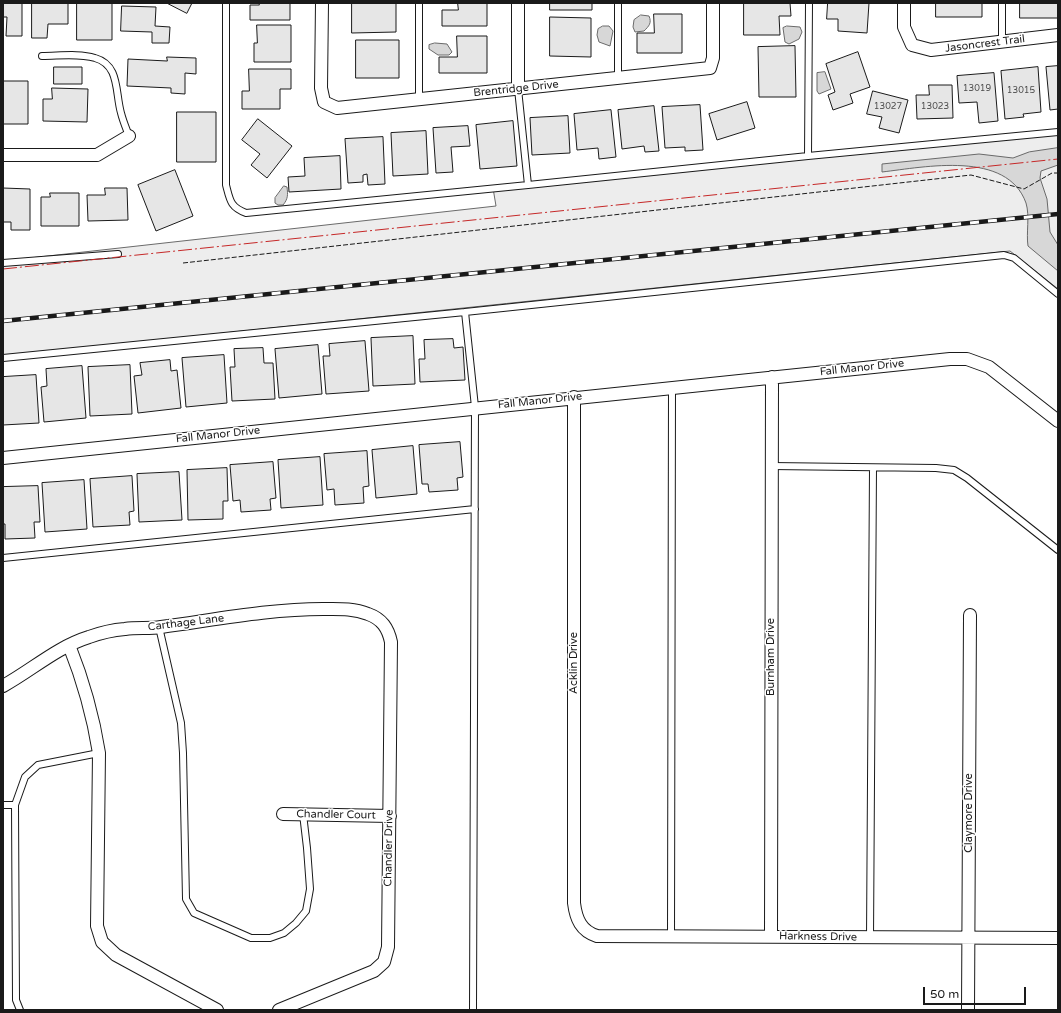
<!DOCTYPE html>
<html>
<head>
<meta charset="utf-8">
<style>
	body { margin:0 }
	#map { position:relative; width:1061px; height:1013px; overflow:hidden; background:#fff; font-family:"Varela Round",sans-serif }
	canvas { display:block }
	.frame { position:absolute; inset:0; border:4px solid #1a1a1a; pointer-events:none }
	.scale { position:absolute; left:923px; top:987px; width:103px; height:18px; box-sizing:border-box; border:2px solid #1a1a1a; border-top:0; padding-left:5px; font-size:12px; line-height:14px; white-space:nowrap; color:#1a1a1a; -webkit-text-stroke:3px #fff; paint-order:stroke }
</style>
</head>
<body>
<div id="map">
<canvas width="1061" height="1013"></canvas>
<div class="frame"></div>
<div class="scale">50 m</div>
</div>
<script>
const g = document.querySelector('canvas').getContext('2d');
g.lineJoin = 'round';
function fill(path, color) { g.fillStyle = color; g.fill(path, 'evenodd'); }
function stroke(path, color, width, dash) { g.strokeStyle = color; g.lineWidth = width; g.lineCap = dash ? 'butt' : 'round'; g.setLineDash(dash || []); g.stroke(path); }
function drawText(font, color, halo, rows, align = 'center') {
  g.font = font + ' "Varela Round",sans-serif'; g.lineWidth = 3; g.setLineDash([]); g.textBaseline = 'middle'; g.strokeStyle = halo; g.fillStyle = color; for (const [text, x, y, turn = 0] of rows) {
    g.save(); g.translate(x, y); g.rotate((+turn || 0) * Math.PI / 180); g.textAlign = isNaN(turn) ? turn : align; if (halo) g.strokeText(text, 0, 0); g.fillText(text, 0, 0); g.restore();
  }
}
const green = new Path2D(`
	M1058 131V289L1010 251 3 356V261L496 206 493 188Z`);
const water = new Path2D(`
	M641 15 649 16C652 23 649 26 644 31L635 32 633 27 634 20Z
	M603 26H609L613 31 610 46 599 42 597 35 598 29Z
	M787 26 800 27 802 32 799 39 789 44 785 42 783 28Z
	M435 43 447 44 452 52 449 55H438L429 49V45Z
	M825 72 831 89 819 94 817 91V73Z
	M1058 148V165L1041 171 1040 178 1047 199 1050 232 1058 245V271L1028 246C1026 233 1030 216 1026 203 1007 150 925 167 882 172V164L979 154 1013 158 1029 152Z
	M284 186 287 187C288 195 288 199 283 205H278L275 203V198Z`);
const building = new Path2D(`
	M3 3H22V36H6L7 17H3Z
	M32 3H68V24H48L47 38H32Z
	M77 3H112V40H77Z
	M167 3H192L187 13Z
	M259 3H290V20H250V5H259Z
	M352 3H396V32L352 33Z
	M458 3H487V26H442V10H458Z
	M550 3H592V10H550Z
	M744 3H790L791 16H779L780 35H744Z
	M828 3H869L867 33 838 31V19H827Z
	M936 3H982V17H936Z
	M1020 3H1058V18H1020Z
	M122 6 156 7 155 26 170 27 169 43H152V32L121 31Z
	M654 14H682V53H637V33H654Z
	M550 17 591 18V57L550 56Z
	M257 25H291V62H254V43H257Z
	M457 36H487V73H439V57H457Z
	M356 40H399V78H356Z
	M795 46 796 97H759L758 47Z
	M858 52 870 87 850 94 853 103 833 110 828 95 835 92 826 64Z
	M167 57 196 58V74L185 73V94L171 93V88L127 86 128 59 167 61Z
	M1058 66V109L1050 110 1046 67Z
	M54 67H82V84H54Z
	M1038 67 1041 112 1023 114 1024 117 1005 119 1001 71Z
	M249 69H291V89H280V109H242V91H249Z
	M994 73 998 121 979 123 977 102 959 103 957 76Z
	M3 81H28V124H3Z
	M929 85H952L953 118 917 119 916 95H929Z
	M52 88 88 89 87 122 43 121V99H52Z
	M873 91 908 100 899 133 879 128 882 117 867 114Z
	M747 102 755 128 717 140 709 114Z
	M700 105 703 150 685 151V147L665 148 662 107Z
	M654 106 659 151 645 152 644 146 622 149 618 110Z
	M611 110 616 157 599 159 598 148 577 150 574 114Z
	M177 112H216V162H177Z
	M568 116 570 153 532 155 530 118Z
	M258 119 292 146 267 178 251 165 260 154 242 140Z
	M513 121 517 166 480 169 476 125Z
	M468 126 470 146 451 147 453 172 436 173 433 128Z
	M426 131 428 174 393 176 391 133Z
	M383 137 385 184 368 185 367 174 363 175V182L348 183 345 139Z
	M340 156 341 189 289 192 288 177 305 176 304 158Z
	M175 170 193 216 156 231 138 185Z
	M3 188 30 189V230H11V222H3Z
	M105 188H127L128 220 88 221 87 195H105Z
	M50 193H79V226H41V197H50Z
	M413 336 415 384 373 386 371 338Z
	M453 339 454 348 463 347 465 380 420 382 419 359H425L424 340Z
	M365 341 369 391 326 394 323 356H330L329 344Z
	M318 345 322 394 279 398 275 349Z
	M263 348 264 363H273L275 399 232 401 230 367H235L234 349Z
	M224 355 227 403 186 407 182 358Z
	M170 360 171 371 177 370 181 408 138 413 134 376 142 375 140 363Z
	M130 365 132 414 90 416 88 367Z
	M82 366 86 418 44 422 41 387 47 386 46 369Z
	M36 375 39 423 3 425V377Z
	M460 442 463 477 457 478 458 490 429 492 428 484H422L419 445Z
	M413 446 417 494 376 498 372 450Z
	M367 451 369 486 363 487 364 503 335 505 334 489 327 490 324 454Z
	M320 457 323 505 281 508 278 460Z
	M273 462 276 498 270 499 271 510 241 512 240 500 233 501 230 465Z
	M227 468 228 501H223V519L188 520 187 470Z
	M179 472 182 520 139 522 137 474Z
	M132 476 134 511 129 512 130 525 93 527 90 479Z
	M84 480 87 529 45 532 42 483Z
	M38 486 40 522H34L35 538 5 539V524H3V487Z`);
const service = new Path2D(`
	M226 3V185C230 200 230 207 246 213L528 185 518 89
	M1002 42V3
	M42 56C59 56 79 53 95 58 120 65 115 92 121 113 123 121 126 128 129 136
	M618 79V3
	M419 99V3
	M808 156 1058 132
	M528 185 808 156 809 3
	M3 263 118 254
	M465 312 1004 255 1014 258 1058 294
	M3 358 465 312 475 407 473 1010
	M771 466 936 468 954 470 967 478 1058 550
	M3 558 475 509
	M159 627 181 723 183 753 186 899 194 913 251 938H270L284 933 296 923 306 911 310 889 307 848 303 814
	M3 805H15L25 777 38 765 99 753
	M15 805 16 1000 20 1010
	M671 935 672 387
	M870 938 873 468`);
const minor = new Path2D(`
	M322 3 321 88 324 102 337 108 710 68 713 58V3
	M518 3V89
	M904 3V27L912 45 931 50 1058 35
	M3 155H97L129 136
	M574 397V903C576 919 581 931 597 936L1058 938
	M3 458 950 359H967L989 367 1058 421
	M69 645C83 680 93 715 99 753L97 926 102 942 116 955 217 1010
	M3 686C32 670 57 647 89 637 100 633 113 630 125 629 137 627 149 629 161 627 214 620 269 609 323 609 338 609 353 608 368 614 382 619 388 628 391 642L388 947 384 962 374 971 279 1010
	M283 814 390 816
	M771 936 772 377
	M968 1010 970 615`);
const rail = new Path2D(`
	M3 321 1058 214`);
const fence = new Path2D(`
	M183 263 971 175 1024 189 1052 173H1058`);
const power = new Path2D(`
	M3 269 1058 159`);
const numberNames = [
	["13019",977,89],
	["13015",1021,91],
	["13027",888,107],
	["13023",935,107]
];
const streetNames = [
	["Jasoncrest Trail",985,44,-7],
	["Brentridge Drive",516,89,-6],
	["Fall Manor Drive",862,368,-6],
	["Fall Manor Drive",540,401,-6],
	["Fall Manor Drive",218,435,-6],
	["Carthage Lane",186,623,-7],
	["Burnham Drive",771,657,-90],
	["Acklin Drive",574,663,-90],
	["Claymore Drive",969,813,-90],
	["Chandler Court",336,815,1],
	["Chandler Drive",389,848,-89],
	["Harkness Drive",818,937,1]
];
fill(green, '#ededed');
stroke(green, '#6a6a6a', 1);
fill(water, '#d7d7d7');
stroke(water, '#6a6a6a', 1);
fill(building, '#e6e6e6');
stroke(building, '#1a1a1a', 1);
stroke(service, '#1a1a1a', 8);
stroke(minor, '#1a1a1a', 14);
stroke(service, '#fff', 6);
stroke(minor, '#fff', 12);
stroke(rail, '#1a1a1a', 4.5);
stroke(rail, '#fff', 3, [9]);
stroke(fence, '#1a1a1a', 1, [5, 2]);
stroke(power, '#c62828', 1, [14, 3, 2, 3]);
drawText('9px', '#4d4d4d', null, numberNames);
drawText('11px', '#1a1a1a', '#fff', streetNames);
</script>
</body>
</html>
